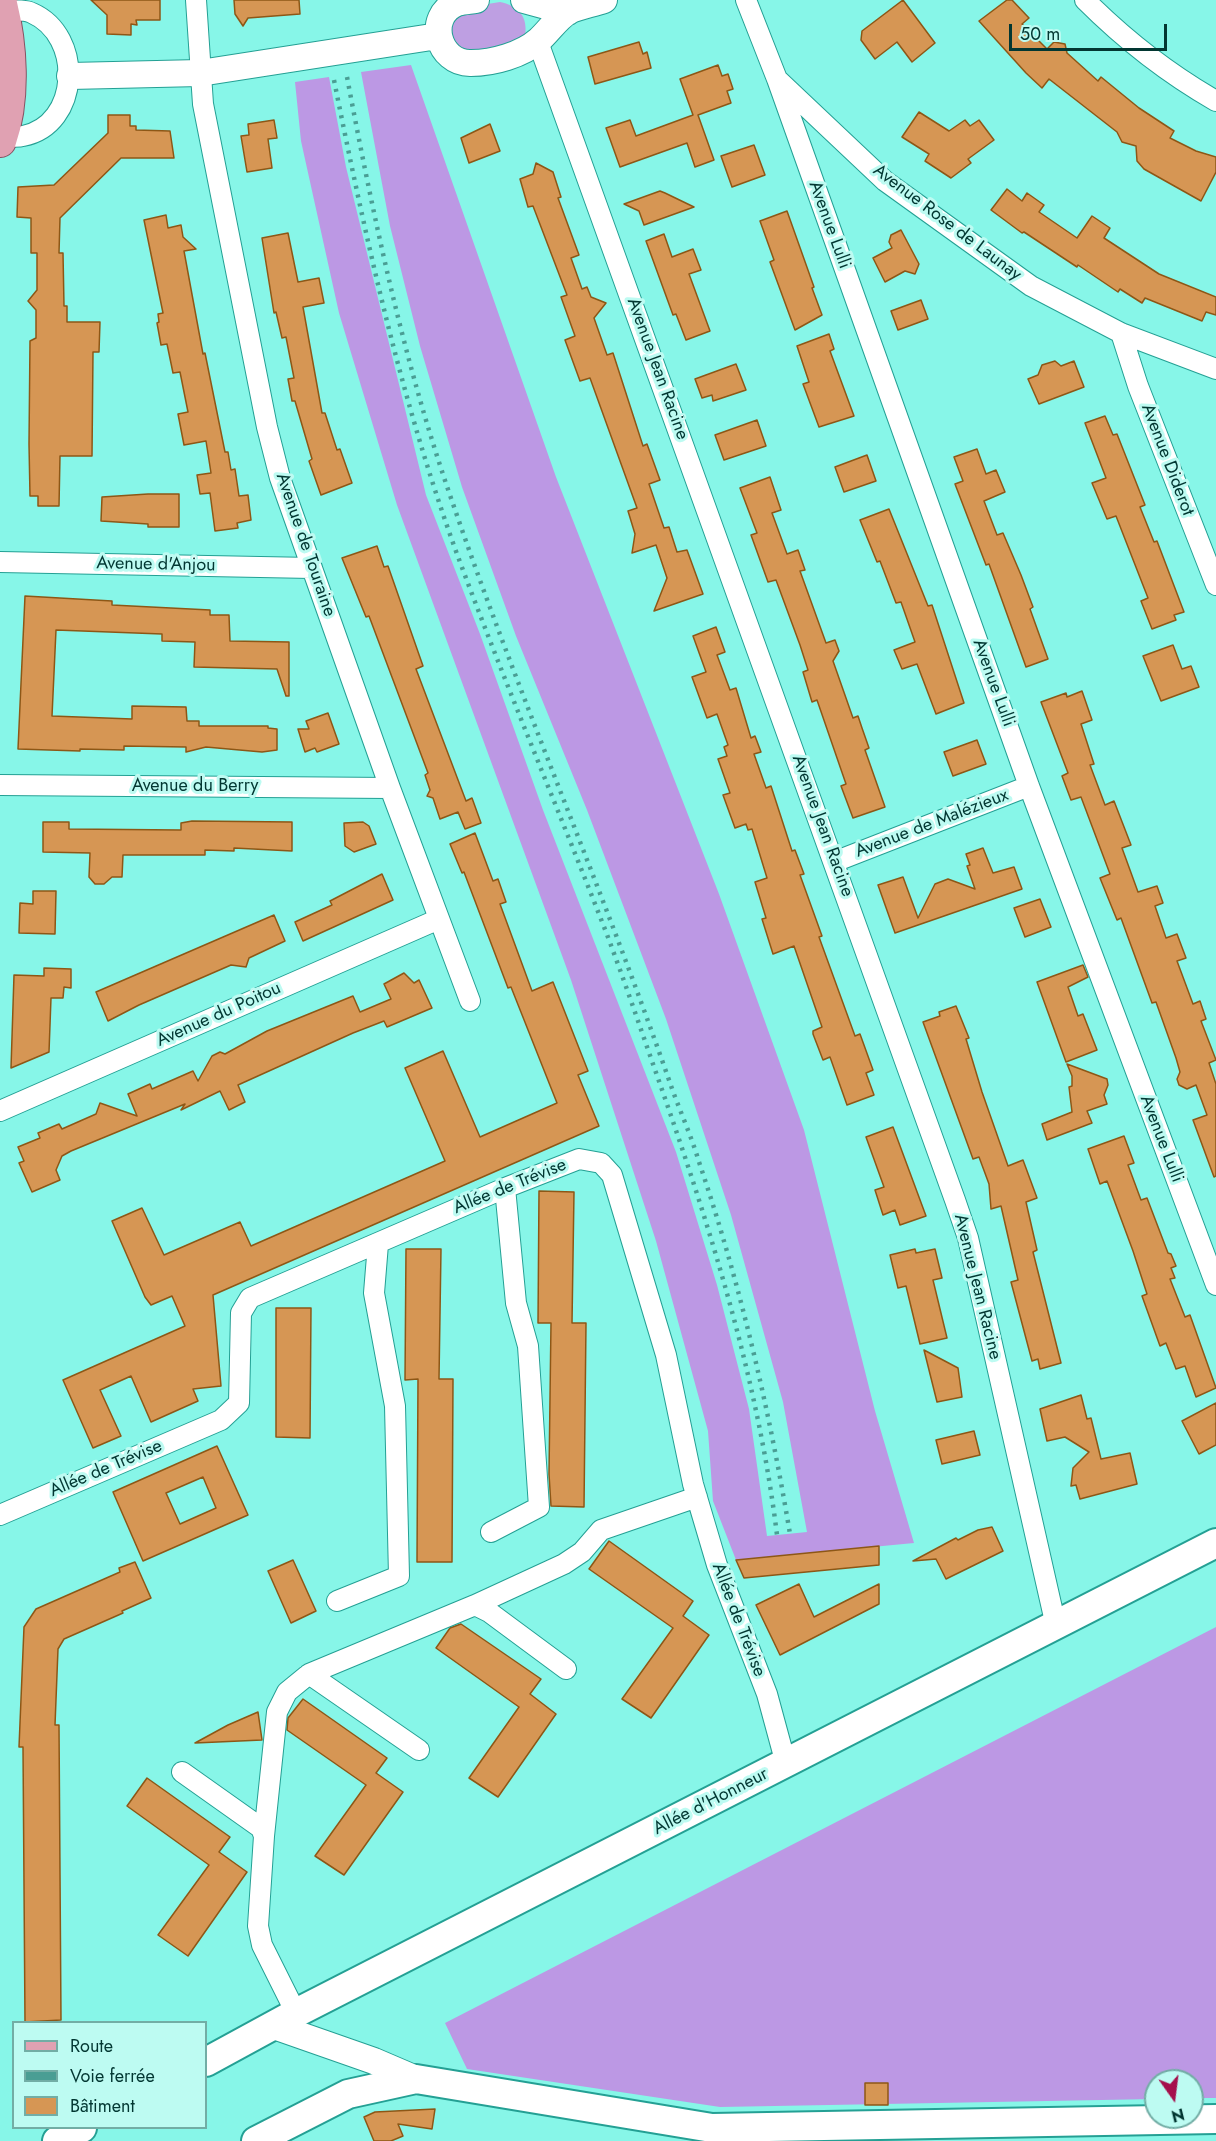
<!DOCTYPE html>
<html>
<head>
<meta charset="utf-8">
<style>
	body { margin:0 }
	#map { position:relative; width:1216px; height:2141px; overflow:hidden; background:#87f6e8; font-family:Jost,sans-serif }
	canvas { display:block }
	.legend { position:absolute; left:12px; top:2021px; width:195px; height:108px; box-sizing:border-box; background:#bdfbf2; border:2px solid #72ada5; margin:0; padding:8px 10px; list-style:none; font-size:18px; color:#023732 }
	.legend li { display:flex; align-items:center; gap:12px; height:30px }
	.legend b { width:30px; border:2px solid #72ada5 }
	.north { position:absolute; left:1144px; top:2069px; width:60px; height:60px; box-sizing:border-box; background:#bdfbf2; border:2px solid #72ada5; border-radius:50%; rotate:166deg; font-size:16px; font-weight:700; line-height:24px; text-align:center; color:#023732 }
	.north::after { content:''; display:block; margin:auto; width:21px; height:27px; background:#a5104c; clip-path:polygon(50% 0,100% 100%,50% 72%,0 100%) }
	.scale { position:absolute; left:1009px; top:24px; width:158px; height:27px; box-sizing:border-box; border:3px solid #023732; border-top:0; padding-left:8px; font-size:18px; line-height:21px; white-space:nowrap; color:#023732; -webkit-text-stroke:4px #bdfbf2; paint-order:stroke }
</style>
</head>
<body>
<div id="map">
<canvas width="1216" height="2141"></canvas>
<ul class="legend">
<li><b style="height:8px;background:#e0a1b2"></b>Route</li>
<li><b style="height:8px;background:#4a9e94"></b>Voie ferrée</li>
<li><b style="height:16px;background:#d69654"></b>Bâtiment</li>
</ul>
<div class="north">N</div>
<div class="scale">50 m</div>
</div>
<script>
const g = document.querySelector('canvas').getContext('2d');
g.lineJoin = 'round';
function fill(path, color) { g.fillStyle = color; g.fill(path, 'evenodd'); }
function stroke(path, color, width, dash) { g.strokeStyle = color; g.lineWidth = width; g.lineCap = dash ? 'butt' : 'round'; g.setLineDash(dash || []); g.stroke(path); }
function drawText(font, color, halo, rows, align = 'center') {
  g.font = font + ' Jost,sans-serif'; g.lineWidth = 6; g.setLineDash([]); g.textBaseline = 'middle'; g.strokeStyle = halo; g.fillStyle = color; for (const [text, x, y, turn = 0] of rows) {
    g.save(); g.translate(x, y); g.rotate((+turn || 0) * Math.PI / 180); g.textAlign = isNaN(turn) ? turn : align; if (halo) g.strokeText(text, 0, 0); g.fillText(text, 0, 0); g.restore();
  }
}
const green = new Path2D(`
	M500 2C519 6 528 17 525 36L475 58 450 42 452 18 469 7Z`);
const forest = new Path2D(`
	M411 65 556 477 719 894 804 1130 875 1411 914 1543 736 1560 713 1501 708 1431 656 1241 571 980 397 505 339 313 301 141 295 82 329 77 346 167 426 495 480 634 543 810 676 1152 717 1285 749 1409 767 1536 807 1532 783 1402 731 1215 666 1019 587 810 516 636 462 487 420 346 390 226 361 72Z
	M1216 1627V2098H1192V2081H1156V2099L720 2107 467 2069 445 2023Z`);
const building = new Path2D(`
	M91 0H160V20H136L137 25 131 24V35L107 34V15Z
	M234 0H299L300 14 248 18 243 26 235 14Z
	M903 0 935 43 912 62 897 42 875 59 861 40 862 31Z
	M1007 0H1012L1029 18 1022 24 1047 49 1054 42 1065 44 1067 53 1098 81 1101 77 1139 108 1174 131 1170 138 1196 151 1216 157V172L1201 201 1144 169 1137 161 1136 146 1122 142 1117 132 1049 79 1042 88 1026 73 979 21Z
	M639 42 643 54 647 52 651 68 595 84 588 57Z
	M718 65 722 76 728 74 733 89 727 91 731 103 698 115 714 160 695 167 687 143 620 167 606 128 630 120 636 136 693 115 680 79Z
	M919 112 949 131 965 120 970 126 979 120 994 140 968 159 971 163 951 178 925 161 929 154 902 137Z
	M108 115H130V126H136V130L170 131 174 158H121L60 218 59 253H63L64 306H67V322H100L99 352H93L92 456H60L59 506H38V496H30L29 444 30 341 36 338V310L28 301 37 290V253H31V218L17 217 18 187 54 185 108 133Z
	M274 120 277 138 268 139 272 168 247 172 241 136 249 135 248 124Z
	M490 124 500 151 469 163 461 138Z
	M754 145 765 175 732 187 721 156Z
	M536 163 553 172 561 197 558 198 579 255 571 258 582 289 587 287 591 297 606 303 594 318 607 355 613 353 643 446 647 444 660 480 649 484 664 528 669 527 677 552 687 550 703 594 654 611 667 578 656 545 632 553 635 534 628 511 637 508 590 378 580 381 565 340 575 336 561 297 567 295 533 206 528 207 520 179 533 174Z
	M1007 189 1022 201 1027 193 1044 205 1039 212 1077 238 1092 216 1110 228 1104 238 1159 274 1216 297V315L1206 312 1202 321 1145 298 1142 303 1120 289 1118 292 1078 265 1077 267 1024 232 1022 233 991 210Z
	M660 191 665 193 694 207 644 225 639 211 624 204Z
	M787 211 814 287 812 288 822 315 795 330 770 262 774 260 760 221Z
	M166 215 168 228 181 225 183 237 196 249 184 251 203 354 205 353 225 452H228L231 470 235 469 239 496 248 495 251 520 237 523 238 528 215 531 210 493 200 494 197 475 211 473 206 441 184 445 178 414 188 412 180 372 173 373 167 344 161 345 157 323 159 322 158 314 163 313 144 220Z
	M901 230 919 264 915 274 905 271 885 282 873 258 892 248 889 242 891 235Z
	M288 233 298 282 319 278 324 303 303 307 322 413H325L337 450 340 449 352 483 321 495 309 461 312 459 295 401H292L288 379 294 378 286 337 282 338 276 312 274 313 262 238Z
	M664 234 672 257 693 249 701 270 689 274 710 331 686 340 676 314 673 315 646 241Z
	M921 300 928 319 898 330 891 311Z
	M829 334 834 349 830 351 854 416 819 427 803 384 809 382 797 346Z
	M1055 361 1061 366 1074 361 1084 387 1039 404 1028 379 1038 375 1042 365Z
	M736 364 746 390 713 401 712 395 702 398 695 379Z
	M1105 416 1113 435 1117 434 1145 505 1140 507 1154 542 1157 541 1184 612 1174 615 1176 620 1152 629 1141 601 1148 598 1116 516 1107 519 1092 483 1106 478 1085 423Z
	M757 420 766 446 724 460 715 435Z
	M977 449 986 474 996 470 1005 492 984 501 997 535 1003 533 1021 575 1033 607 1030 609 1048 659 1026 667 989 564 986 565 955 484 963 481 954 457Z
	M867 455 876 481 844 492 835 467Z
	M770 477 781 510 772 513 787 554 798 550 805 570 800 571 826 643 835 640 839 651 833 661 853 718 858 716 862 728 869 748 865 750 885 807 853 818 841 786 846 784 817 700 812 702 803 672 808 670 800 645 776 580 768 582 751 535 757 533 740 488Z
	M148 494H179V527H148V524L101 521 102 497Z
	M889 509 928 606 932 605 964 703 936 714 917 664 902 669 894 650 915 642 901 602 896 603 880 561 877 562 860 520Z
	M377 546 384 567 388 566 423 666 416 669 466 801 472 798 481 823 465 829 458 812 440 819 433 798 427 796 430 790 425 775 428 773 369 616 366 617 342 558Z
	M25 596 112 601V605L210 610V615H229L230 641 289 642V696H286L277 669 194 667 195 642 162 641V634L56 630 52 716 132 719V706L186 707 187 721H199V726H268V728L277 729V750L262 752 206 747 186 752V747L124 746V750L80 749V751L18 749Z
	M716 627 725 652 717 655 730 690 736 688 751 738 755 736 761 752 754 754 766 788 771 786 792 851 795 850 804 874 800 875 822 936 819 937 855 1036 860 1034 873 1070 866 1073 874 1095 847 1105 830 1057 823 1060 813 1034V1031L822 1027 794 946 773 954 762 919 766 918 755 882 767 878 752 829 748 830 746 824 735 828 723 795 730 793 718 759 727 756 724 747 728 745 717 714 707 718 692 677 706 672 693 636Z
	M1173 645 1182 669 1191 666 1199 687 1161 701 1143 656Z
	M1082 691 1092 720 1081 724 1094 764 1090 765 1105 805 1114 801 1131 845 1122 848 1138 892 1157 886 1163 903 1155 906 1166 938 1177 934 1186 958 1177 961 1193 1004 1200 1001 1206 1019 1201 1021 1216 1060 1209 1063 1216 1084V1176L1214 1177 1193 1120 1207 1115 1196 1085 1187 1089 1179 1085 1177 1079 1180 1072 1176 1058 1156 1002 1152 1003 1121 918 1117 920 1100 878 1110 874 1081 797 1071 800 1062 776 1068 773 1041 702 1066 693 1067 697Z
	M328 713 339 744 317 752 315 748 305 752 298 729H309L306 721Z
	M977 740 986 764 953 776 944 752Z
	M192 821 292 822V851L234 848V851L205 850V855H123L122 877H112L104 884H95L89 877 90 853 43 852V822H69V829L181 830V823Z
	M363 822 369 826 376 844 354 852 345 846 344 823Z
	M475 833 493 881 498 879 506 902 500 904 532 991 553 982 588 1071 578 1075 599 1126 213 1295 221 1386 193 1389 198 1401 151 1422 131 1376 100 1390 121 1436 93 1448 63 1380 185 1326 172 1296 151 1305 145 1297 112 1221 142 1208 164 1255 240 1222 251 1246 445 1161 405 1068 443 1051 480 1137 557 1103 511 987 508 988 464 872 462 873 450 844Z
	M983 848 993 873 1014 867 1022 889 895 933 878 885 903 877 918 918 935 884 948 879 975 889 967 866 970 865 966 854Z
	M382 874 393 900 303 941 295 922 332 905 330 901Z
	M33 891H56L55 934 19 933 20 903 33 904Z
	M1040 899 1051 927 1025 937 1014 908Z
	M274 915 285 941 249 958 246 967 231 965 139 1005 108 1021 96 992Z
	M1083 965 1088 977 1068 987 1078 1016 1083 1014 1097 1050 1066 1062 1037 982Z
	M44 968 71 969V988L64 987 63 998H51L49 1052 11 1068 14 975 44 976Z
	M404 973 414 983 419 980 432 1008 387 1027 384 1021 353 1033 238 1085 245 1102 229 1110 220 1091 181 1110 185 1104 71 1151 62 1156 56 1170 60 1180 32 1192 19 1163 24 1161 18 1147 40 1138 38 1133 59 1124 62 1129 96 1114 100 1103 137 1116 128 1094 150 1084 152 1089 193 1071 198 1081 212 1056 220 1052 225 1054 267 1031 353 996 360 1012 391 999 384 984Z
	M956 1006 969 1038 966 1039 982 1092 1008 1166 1023 1160 1037 1198 1026 1202 1037 1250 1033 1252 1061 1363 1040 1369 1038 1359 1032 1361 1011 1282 1018 1280 1001 1206 991 1209 989 1184 979 1157 973 1159 923 1022 940 1016 939 1012Z
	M1067 1064 1107 1079 1108 1085 1104 1095 1107 1104 1087 1111 1092 1123 1047 1140 1042 1124 1072 1112 1069 1087 1072 1086V1076Z
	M893 1127 926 1216 900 1225 895 1210 883 1215 875 1190 884 1187 866 1137Z
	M1124 1136 1134 1163 1128 1165 1141 1200 1147 1198 1168 1253 1171 1254 1176 1266 1171 1268 1175 1278 1170 1279 1185 1317 1190 1315 1216 1388 1196 1397 1185 1366 1176 1369 1166 1343 1160 1346 1142 1296 1147 1294 1133 1251 1107 1181 1100 1184 1088 1149Z
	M539 1191 574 1192 572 1323H586L584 1507 551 1506 549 1474 551 1323H538Z
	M406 1249H441L439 1379H453L452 1562H417L418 1379 405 1380Z
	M915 1249 916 1253 935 1249 942 1278 933 1280 947 1338 920 1344 906 1286 898 1288 890 1255Z
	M276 1308H311L310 1438 276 1437Z
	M924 1350 958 1368 962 1397 937 1402Z
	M1081 1395 1087 1419 1091 1418 1101 1459 1130 1453 1137 1484 1080 1499 1076 1485 1071 1486 1073 1468 1089 1452 1065 1437 1047 1441 1040 1409Z
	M1216 1403V1445L1199 1454 1182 1421Z
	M974 1431 980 1455 942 1464 936 1440Z
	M217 1446 248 1515 143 1561 113 1492ZM203 1477 216 1508 180 1524 166 1493Z
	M992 1527 1003 1551 946 1579 936 1559 913 1561 956 1538 958 1540 978 1530Z
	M609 1541 693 1601 683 1616 709 1635 651 1718 622 1699 673 1628 589 1569Z
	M879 1546V1565L744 1578 736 1560Z
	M293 1560 316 1611 291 1623 268 1571Z
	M135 1562 151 1598 122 1611 123 1613 64 1639 58 1649 55 1725H59L61 2020 25 2022 23 1747H19L24 1627 36 1609 120 1572 119 1568Z
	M799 1584 814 1617 879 1584V1604L780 1655 756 1605Z
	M461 1624 541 1679 530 1694 556 1714 498 1797 469 1778 519 1707 436 1648 450 1628Z
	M303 1699 387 1758 376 1773 403 1792 344 1875 315 1856 366 1785 287 1730 288 1718Z
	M258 1712 262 1740 195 1743 228 1725Z
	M147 1778 230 1837 219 1852 247 1872 188 1956 158 1935 209 1865 127 1806Z
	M865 2083H888V2105H865Z
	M435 2109 432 2129 398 2124 403 2136 391 2141H374L364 2117 375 2112Z`);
const minor = new Path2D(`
	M196 0 203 104 267 427 280 478 390 788 470 1001
	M746 0 777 79 885 181 1031 286 1121 333 1216 369
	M1085 0C1125 40 1167 73 1216 101
	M0 11C10 11 24 9 32 13 84 36 80 125 23 136 16 138 7 136 0 136
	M538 42 955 1200 968 1238 1056 1626
	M777 79 1029 786 1216 1285
	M1121 333 1138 386 1216 585
	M0 562 312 568
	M0 785 390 788
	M834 862 1029 786
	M0 1111 439 919
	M0 1515 221 1420 239 1403 241 1313 250 1298 505 1188 579 1159 601 1163 612 1175 666 1355 693 1484 717 1565 767 1694 786 1764
	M491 1532 539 1507 528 1346 516 1303 505 1188
	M337 1601 399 1576 395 1406 374 1293 378 1244
	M475 1605 564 1564 582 1552 601 1530 697 1497
	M309 1674 475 1605 489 1612 566 1669
	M182 1772 261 1828 264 1836 258 1926 262 1945 296 2013
	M264 1836 277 1712 287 1692 309 1674 419 1750`);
const tertiary = new Path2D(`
	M476 0C470 1 463 1 457 3 425 16 438 64 471 63 493 63 522 55 539 40 549 31 558 17 569 11 579 6 593 4 604 0
	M524 0 568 12
	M70 76 200 73 438 36
	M274 2026 374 2061 416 2079`);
const secondary = new Path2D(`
	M206 2062 296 2013 1216 1543
	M57 2141 82 2128
	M256 2141 348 2094 416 2079 712 2128 1216 2119`);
const primary = new Path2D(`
	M0 141C15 98 11 43 0 0`);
const rail = new Path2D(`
	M347 77C374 220 404 363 452 501 519 697 602 887 670 1083 679 1109 691 1135 699 1162 740 1283 769 1408 790 1534
	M334 80C366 240 401 400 457 554 504 681 557 806 606 932 625 982 642 1033 660 1084 711 1230 758 1380 777 1535`);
const streetNames = [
	["Avenue Rose de Launay",947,223,37],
	["Avenue Lulli",829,225,70],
	["Avenue Jean Racine",657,369,70],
	["Avenue Diderot",1167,460,69],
	["Avenue de Touraine",305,545,71],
	["Avenue d'Anjou",156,565,1],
	["Avenue Lulli",993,683,70],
	["Avenue du Berry",195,787],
	["Avenue de Malézieux",932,824,-21],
	["Avenue Jean Racine",822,826,70],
	["Avenue du Poitou",219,1015,-24],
	["Avenue Lulli",1161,1139,69],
	["Allée de Trévise",510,1187,-22],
	["Avenue Jean Racine",977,1287,76],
	["Allée de Trévise",106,1469,-23],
	["Allée de Trévise",738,1620,69],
	["Allée d'Honneur",711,1802,-27]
];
fill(green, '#be9fe2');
fill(forest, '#bc98e4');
fill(building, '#d69654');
stroke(building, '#8d5716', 1.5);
stroke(minor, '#24a094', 22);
stroke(tertiary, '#24a094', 28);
stroke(secondary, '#24a094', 32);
stroke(primary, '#855363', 34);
stroke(minor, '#fff', 20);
stroke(tertiary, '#fff', 26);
stroke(secondary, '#fff', 28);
stroke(primary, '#e0a1b2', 32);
stroke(rail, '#4a9e94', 4.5, [3, 6]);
drawText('18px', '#023732', '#bdfbf2', streetNames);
</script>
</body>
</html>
